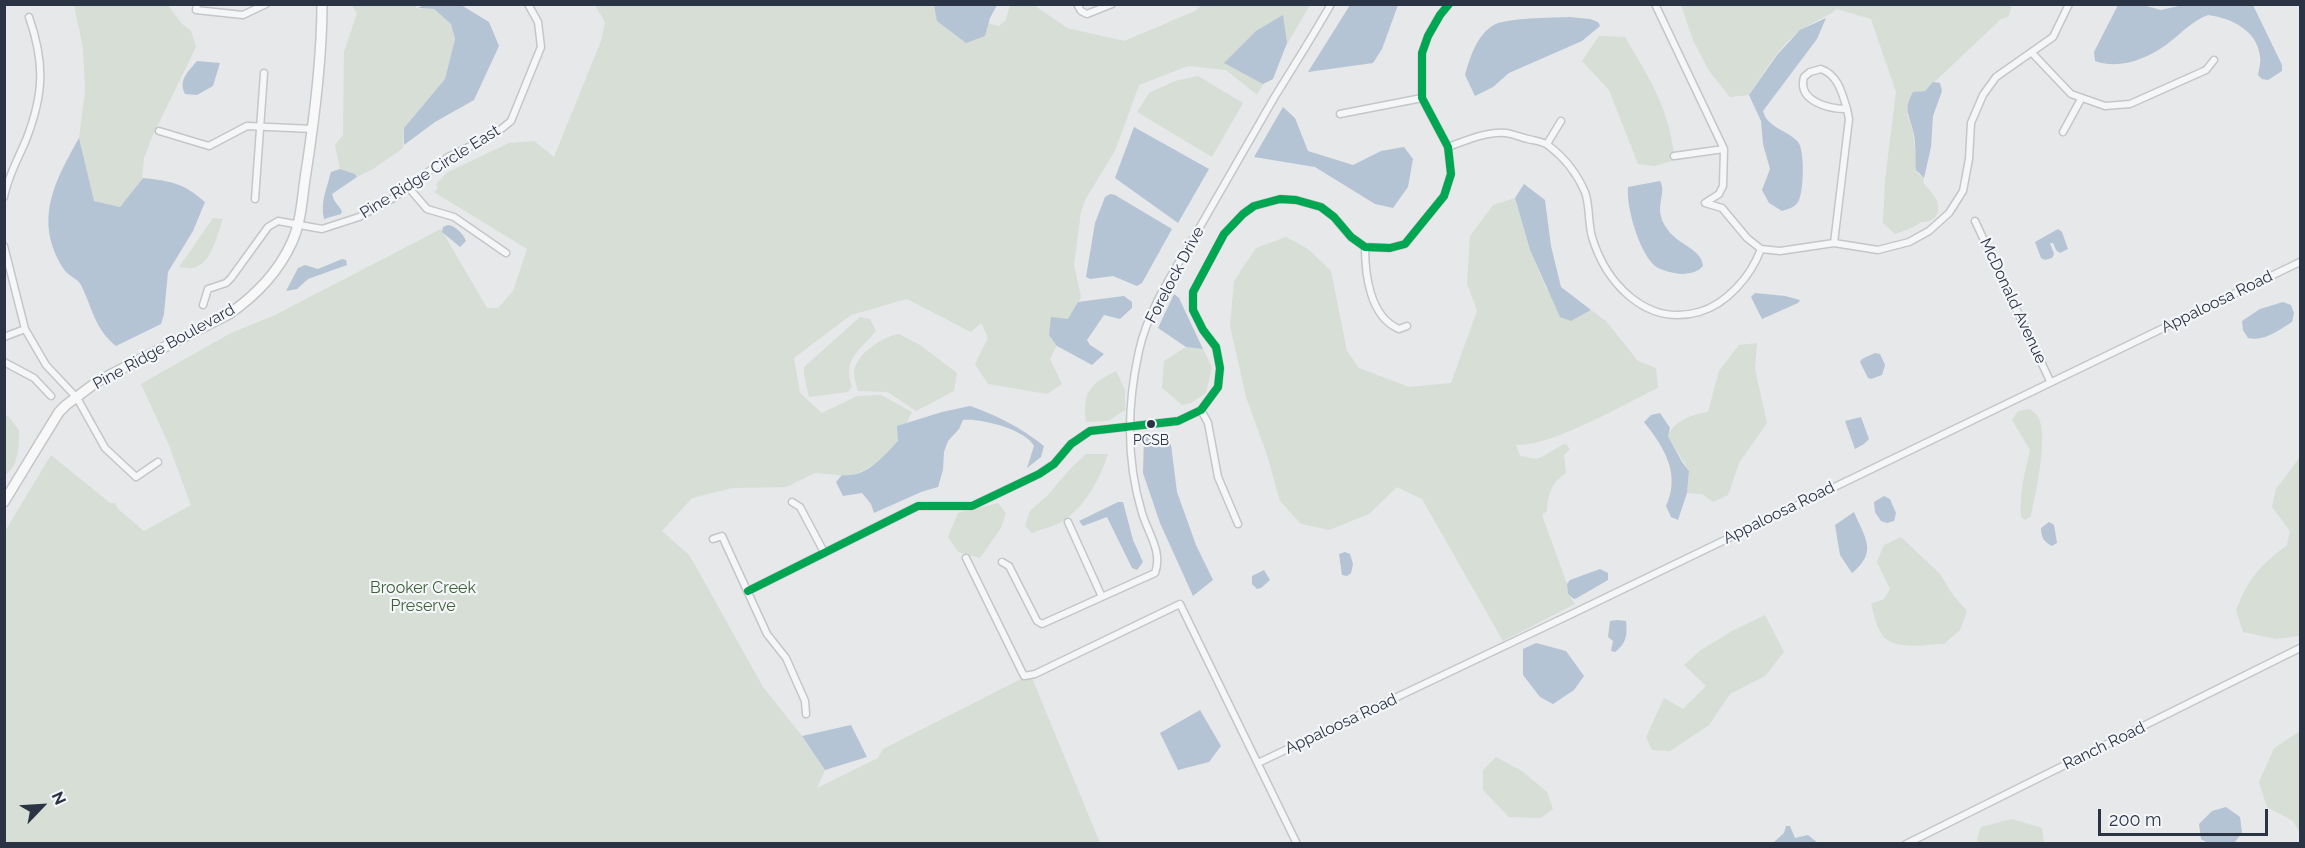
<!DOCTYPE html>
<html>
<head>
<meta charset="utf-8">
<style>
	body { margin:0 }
	#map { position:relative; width:2305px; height:848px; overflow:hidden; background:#e6e8ea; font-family:Raleway,sans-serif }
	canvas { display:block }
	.frame { position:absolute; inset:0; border:6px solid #2b3445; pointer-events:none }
	.north { position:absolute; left:12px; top:776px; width:60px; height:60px; -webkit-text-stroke:4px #f4f6f9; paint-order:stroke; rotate:65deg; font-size:16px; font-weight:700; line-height:24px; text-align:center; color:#2b3445 }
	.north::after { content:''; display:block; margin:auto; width:21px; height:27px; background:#2b3445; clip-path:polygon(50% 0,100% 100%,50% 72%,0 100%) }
	.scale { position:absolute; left:2098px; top:809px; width:170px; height:27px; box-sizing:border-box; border:3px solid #2b3445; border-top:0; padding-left:8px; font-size:18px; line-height:21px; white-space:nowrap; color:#2b3445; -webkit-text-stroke:4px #f4f6f9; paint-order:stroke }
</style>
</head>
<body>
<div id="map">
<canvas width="2305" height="848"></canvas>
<div class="frame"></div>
<div class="north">N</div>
<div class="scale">200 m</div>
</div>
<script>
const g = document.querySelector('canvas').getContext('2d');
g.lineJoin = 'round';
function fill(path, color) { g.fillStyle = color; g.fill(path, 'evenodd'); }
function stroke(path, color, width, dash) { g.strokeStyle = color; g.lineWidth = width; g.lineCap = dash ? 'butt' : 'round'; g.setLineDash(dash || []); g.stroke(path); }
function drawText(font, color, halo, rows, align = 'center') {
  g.font = font + ' Raleway,sans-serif'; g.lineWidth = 4.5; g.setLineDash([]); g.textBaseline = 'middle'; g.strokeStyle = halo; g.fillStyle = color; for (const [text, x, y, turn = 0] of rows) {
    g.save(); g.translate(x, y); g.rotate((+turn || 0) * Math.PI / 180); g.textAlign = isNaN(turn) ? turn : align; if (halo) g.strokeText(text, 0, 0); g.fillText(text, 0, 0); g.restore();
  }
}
const green = new Path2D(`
	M74 5H168L181 23 191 31 196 47 152 137 144 158 142 179 120 207 93 201 79 138 85 91 83 48Z
	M352 5H414L418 9H434L451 24 455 39 445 79 404 128 403 148 373 169 357 177 355 174 340 169 335 145 343 135 344 52 357 13Z
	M595 5H934L935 10 999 26 1006 20 1010 5H1034L1067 28 1124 41 1195 11 1202 5H1310L1257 95 1226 70 1188 66 1139 85 1115 151 1085 200 1081 212 1074 265 1081 297 1050 359 1062 384 1047 394 988 384 975 364 988 338 982 324H980L971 332 907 299 851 315 794 358 800 393 822 413 857 396 881 395 912 412 890 457 852 476 815 473 786 487 732 488 692 498 662 531 689 555 695 565 763 687 802 736 825 770 817 788 878 758 883 749 1023 678H1032L1100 843H5L4 533 51 455 110 503H115L118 509 144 531 191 505 168 443 141 384 146 381 231 333 273 316 441 229 487 308H498L513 291 527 249 434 192 438 188 436 184 448 172 509 143 534 141 554 157 601 41 605 22Z
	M1681 5H2012L2008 17 2001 19 1925 91H1918L1907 115C1917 134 1913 154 1918 174L1924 178 1923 182C1927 188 1933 193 1936 199 1943 212 1934 223 1921 222L1914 227 1895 234 1883 223 1885 180 1896 92 1871 19 1837 9C1826 18 1811 22 1800 31 1778 47 1764 73 1749 95L1730 97 1709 71 1693 40Z
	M1599 36 1625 37C1649 78 1667 104 1674 153L1670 154V159L1675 160 1655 166 1638 164 1609 90 1582 61Z
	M1198 76 1243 103 1212 157 1137 112 1149 93 1175 81Z
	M1515 198 1530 250 1546 288 1571 321 1591 310 1606 321 1638 361 1656 368 1658 388C1624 404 1551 447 1516 445L1520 456C1527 456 1532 460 1539 458 1548 455 1555 447 1566 444L1570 449 1564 455 1566 473C1551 483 1548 494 1547 511L1542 515 1567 584 1568 594 1575 604 1503 641 1422 499 1397 487 1369 514 1329 530 1301 524 1280 501 1267 455 1246 397 1230 326 1234 281 1256 248 1286 237 1308 249 1331 271 1347 351 1359 368 1409 387 1451 383 1477 311 1467 283 1470 236 1493 205Z
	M213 218 223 219C217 234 212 264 193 268 189 269 183 267 179 267Z
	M860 317 870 319 876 331C860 351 842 358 852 387L848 392 809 397 804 375V367Z
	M899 334 920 345 957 373 954 391 916 411 888 392 858 391C856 385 854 378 854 372 856 354 883 336 899 334Z
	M1757 343 1755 369 1767 423 1739 463 1728 495 1713 502 1702 494 1687 493 1689 471 1668 436C1673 421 1693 414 1708 412L1719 371 1739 345Z
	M1186 347 1203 349 1212 367 1206 393 1191 403 1182 405 1162 388 1164 361Z
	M1116 371 1125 390V410L1108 421 1086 422C1082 392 1090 384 1116 371Z
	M2030 409C2032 411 2035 413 2037 415 2050 432 2035 496 2031 516L2025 520 2021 517C2019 494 2025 472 2030 450L2012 420 2018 411Z
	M5 415 8 416 19 430C19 444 19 467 5 475Z
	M1086 454H1108C1100 478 1088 502 1067 518 1058 526 1042 529 1032 533L1025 526 1030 511 1048 495 1070 469Z
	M2300 457V636L2276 639 2243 632 2236 610C2250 576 2259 567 2287 545L2290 531 2272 507 2276 489Z
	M998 503 1006 513 1001 528 980 558 958 552 948 537 958 513Z
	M1901 537 1940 574 1953 595 1967 611 1960 630 1944 644C1928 644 1900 650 1886 639 1877 632 1874 614 1871 604L1884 599 1890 589 1877 562 1884 545Z
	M1765 615 1784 652 1765 676 1730 694 1709 725 1670 751 1652 750 1646 737 1664 698 1683 709 1706 686 1684 665 1701 650 1732 631Z
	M2300 731V833L2293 821 2267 807 2259 782 2274 748Z
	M1496 757 1522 771 1547 792 1553 809 1541 818 1509 817 1483 790V770Z
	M2012 819 2042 828 2044 843H1979L1977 839 1981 827Z`);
const water = new Path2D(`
	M424 5H461L489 22 499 46 474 100 435 122 404 145V128L445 79 455 39 451 24 434 9 418 8Z
	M934 5V4L997 5 990 18 985 36 966 43 937 21Z
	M1350 5H1398L1382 49 1373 63 1308 72Z
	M2118 5H2143L2161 10 2183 5H2253L2282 65V71L2268 80 2262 79 2258 75C2259 69 2261 62 2260 56 2257 30 2231 18 2208 15 2190 22 2181 34 2166 45 2146 59 2119 70 2095 61L2094 52Z
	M1283 15 1287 43 1273 79 1263 84 1224 63 1256 31Z
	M1570 17 1590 19 1598 22 1600 26 1582 41 1509 73 1493 87 1475 96 1465 75C1470 58 1476 37 1492 26 1505 17 1553 18 1570 17Z
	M1826 18 1817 39 1763 111C1767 128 1788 130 1798 142 1805 150 1804 193 1798 202 1794 208 1788 209 1782 211L1769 203 1762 190 1770 169 1763 144 1761 121 1749 95 1777 55 1800 30Z
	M197 61 220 63 213 86 197 95 185 94C178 80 188 72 197 61Z
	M1933 82 1940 83 1942 91 1933 116 1931 147 1924 178 1916 170C1915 158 1916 146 1914 135 1911 117 1902 111 1913 92L1925 91Z
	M1283 107 1295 118 1308 151 1353 165 1381 151 1404 147 1413 159 1408 187 1393 208 1375 204 1315 167 1254 157Z
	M1134 127 1209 169 1178 223 1115 178Z
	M79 138 94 201 120 207 143 178C170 181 184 183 205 202L193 231 168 272 164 314 161 324 116 346C95 329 93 310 82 287 79 278 67 276 63 268 33 220 55 181 79 138Z
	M340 169 355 174 357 177 332 194 334 200 342 211 341 214 324 219C320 202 327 188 331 172Z
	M1660 181C1668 195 1651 208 1668 230 1677 244 1702 249 1703 266 1697 273 1690 273 1682 274 1675 274 1660 270 1655 266 1639 252 1626 207 1628 187Z
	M1524 184 1545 200 1551 246 1561 287 1591 310 1571 321 1560 317 1530 250 1515 198Z
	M1110 194 1115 195 1172 229 1142 283 1137 286 1113 276 1090 279 1086 277 1095 223 1105 197Z
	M448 225C455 225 464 235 466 241L460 247 442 232 443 227Z
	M2058 229 2062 232 2068 249 2060 253 2056 250 2053 243H2050L2054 254 2052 258 2045 260 2041 258 2035 242Z
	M342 259 346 260 347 265 308 279 297 289 286 291 298 268 305 265 318 269Z
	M1755 293 1785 296 1800 300 1798 303 1762 319 1751 297Z
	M1174 294 1179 298 1203 349 1186 347 1158 328Z
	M1124 296 1132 302V308L1120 319 1104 315 1087 340 1090 345 1104 354 1092 365 1057 346 1049 335 1051 317 1068 319 1078 302Z
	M2283 302 2291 305 2294 313 2292 322C2279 330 2264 342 2248 338L2243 330 2242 321 2260 309Z
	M1875 353 1880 354 1885 365 1882 375 1871 379 1868 378 1860 362 1862 359Z
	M970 406C996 415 1022 428 1044 446L1041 457 1027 468 1034 446C1025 429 980 418 963 420L959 429 948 441 944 452 943 470 938 487 921 492 874 513 871 504 862 493 843 496 836 482 842 475C866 478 883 457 898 441L897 426 942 412Z
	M1660 413 1670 428 1668 436 1682 462 1689 471 1687 493 1678 520 1671 517 1666 506C1681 474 1664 447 1644 422L1651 415Z
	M1861 417 1869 439 1864 444 1855 449 1845 421Z
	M1144 436 1170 437 1177 492 1196 545 1213 580 1193 596 1160 523 1143 473Z
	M1884 496 1890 499 1896 513 1894 521 1887 523 1881 521 1875 512 1874 502Z
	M1118 502H1123L1133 540 1143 562 1137 570 1132 568 1107 517 1083 526 1079 521Z
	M1854 512C1865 538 1878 552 1852 573L1840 555 1835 525Z
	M2049 522 2054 525 2057 543 2052 546C2044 542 2041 537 2041 528Z
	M1345 552 1350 554 1353 564 1351 573 1347 576 1342 575 1339 554Z
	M1600 569 1608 573V580L1577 598 1574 599 1568 594 1567 584 1570 580Z
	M1264 570 1270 580 1261 588 1257 589 1252 584V576Z
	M1617 620 1626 621C1627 633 1628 642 1615 652L1611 651 1613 641 1608 637 1610 621Z
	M1536 643 1566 651 1584 676 1574 690 1553 704 1540 697 1523 675V649Z
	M1200 710 1221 746 1209 762 1178 770 1160 733Z
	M851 725 867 757 825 770 802 736Z
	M2226 807 2240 817 2242 833 2234 843H2208L2201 839 2199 824 2212 811Z
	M1786 826H1790L1795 838 1808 835 1818 843H1773L1784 833Z`);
const street = new Path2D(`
	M197 4 196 10 243 15 266 4
	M1077 4 1081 11 1087 14 1112 4
	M1655 4 1724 149 1723 186 1719 194 1705 203 1722 208 1747 238 1761 249 1780 251 1834 243 1878 250 1909 242 1929 231 1949 213 1963 191 1969 159 1971 123 1983 95 1996 77 2053 37 2069 4
	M2033 54 2071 94 2105 106 2130 104 2206 70 2214 60
	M1821 69C1838 75 1842 93 1847 109 1828 109 1797 101 1804 77L1810 72Z
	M1340 114 1422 98
	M159 131 209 146 247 126 313 129
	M2063 132 2081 99
	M1547 144 1561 121
	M1448 147C1465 141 1487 131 1506 133 1513 134 1520 137 1528 139 1535 141 1543 141 1549 146 1565 158 1577 174 1585 192 1590 206 1588 223 1592 237 1606 283 1646 327 1699 312 1727 304 1751 276 1761 249
	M1674 156 1724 149
	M409 188 427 209 454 217 506 253
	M4 197C8 176 18 159 26 140 44 94 45 63 29 17
	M255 199 264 73
	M1975 221 2050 381
	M1834 243 1849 119 1847 109
	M4 246 25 329 46 365 77 398 105 448 136 477 158 462
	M1365 247C1365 275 1370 317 1399 329L1407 326
	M203 305 208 289 226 283 231 278 268 227 278 221 322 229 359 217 395 197 448 157 495 134 511 121 541 47 538 22 528 4
	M4 337 25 329
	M4 362 34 378 51 396
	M1201 410 1208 423 1218 477 1238 524
	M792 502 800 507 824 552
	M1068 522 1102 597
	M713 539 722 536 767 634 786 658 805 701 806 714
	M966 558 1024 676 1035 674 1180 604 1297 844
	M1002 562 1009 566 1037 621 1042 624 1155 573C1163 552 1148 533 1142 513 1126 460 1127 405 1139 351 1148 309 1175 270 1197 232 1222 188 1248 143 1274 98 1293 67 1313 36 1331 4
	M748 591 918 506H972L1039 474 1054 464 1071 444 1090 431 1178 421 1201 410 1218 387 1220 368 1216 347 1203 330 1193 310V292L1224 234 1243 214 1254 206 1280 199 1296 200 1321 207 1334 217 1351 237 1365 247 1390 248 1405 244 1444 196 1451 174 1448 147 1422 98V53L1428 36 1440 15 1449 4
	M1258 763 1578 611 2300 262
	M1906 844 2300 648`);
const secondary = new Path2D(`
	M4 502 32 456 59 412 66 405 98 381 229 314C255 296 279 271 292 242 301 222 302 200 305 179 314 122 322 62 322 4`);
const bus1 = new Path2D(`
	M748 591 918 506H972L1039 474 1054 464 1071 444 1090 431 1178 421 1201 410 1218 387 1220 368 1216 347 1203 330 1193 310V292L1224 234 1243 214 1254 206 1280 199 1296 200 1321 207 1334 217 1351 237 1365 247 1390 248 1405 244 1444 196 1451 174 1448 147 1422 98V53L1428 36 1440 15 1449 4`);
const markers = [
	[1151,424,5,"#2b3445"]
];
const busNames = [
	["PCSB",1151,441]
];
const streetNames = [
	["Pine Ridge Circle East",430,172,-32],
	["Forelock Drive",1175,275,-62],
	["McDonald Avenue",2013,301,65],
	["Appaloosa Road",2217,302,-26],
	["Pine Ridge Boulevard",164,347,-29],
	["Appaloosa Road",1779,513,-26],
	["Appaloosa Road",1341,724,-25],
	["Ranch Road",2104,746,-26]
];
const parkNames = [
	["Brooker Creek",423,588],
	["Preserve",423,606]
];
fill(green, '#d6ded6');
fill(water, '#b4c4d5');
stroke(street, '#c4c6c8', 9);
stroke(secondary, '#c4c6c8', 12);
stroke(street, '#f5f6f7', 6);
stroke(secondary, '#f8f8f8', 9);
stroke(bus1, '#00a651', 8);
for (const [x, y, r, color] of markers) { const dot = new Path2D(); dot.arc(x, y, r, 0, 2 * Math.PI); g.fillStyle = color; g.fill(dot); stroke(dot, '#f4f6f9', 2); }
drawText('14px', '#2b3445', '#f4f6f9', busNames);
drawText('16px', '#2b3445', '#f4f6f9', streetNames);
drawText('16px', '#3f6138', '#f4f6f9', parkNames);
</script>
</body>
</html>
